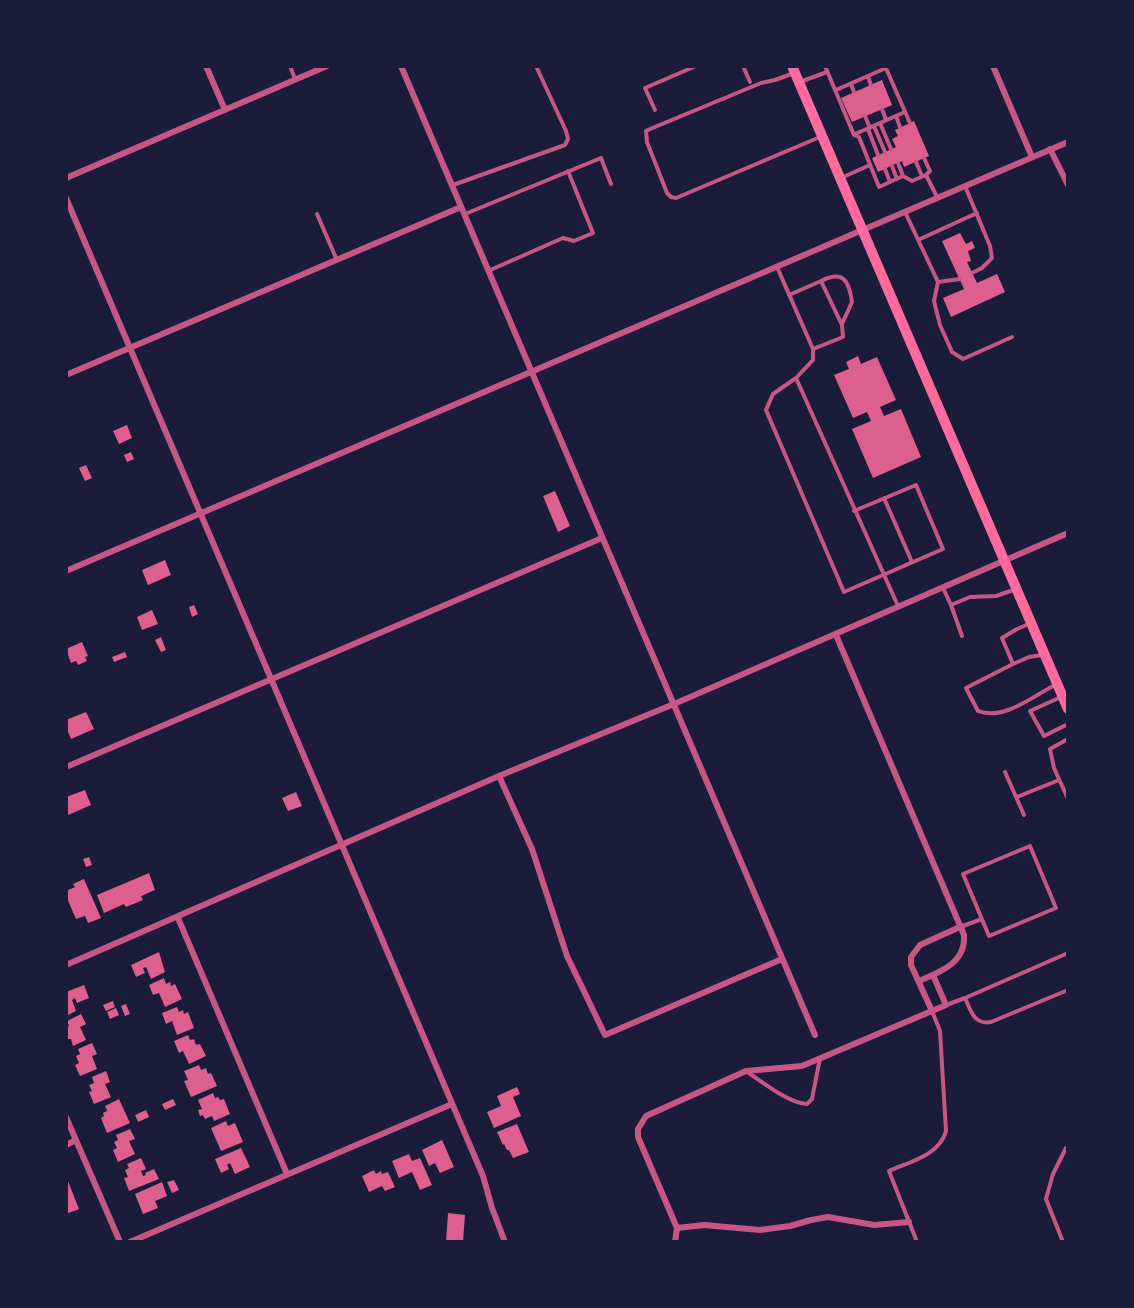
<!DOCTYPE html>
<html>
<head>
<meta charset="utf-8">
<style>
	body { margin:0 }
	#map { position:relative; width:1134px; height:1308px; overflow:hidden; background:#1b1b3a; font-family:Karla,sans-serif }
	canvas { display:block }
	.frame { position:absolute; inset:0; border:68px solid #1b1b3a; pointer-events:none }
</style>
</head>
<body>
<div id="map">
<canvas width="1134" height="1308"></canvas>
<div class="frame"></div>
</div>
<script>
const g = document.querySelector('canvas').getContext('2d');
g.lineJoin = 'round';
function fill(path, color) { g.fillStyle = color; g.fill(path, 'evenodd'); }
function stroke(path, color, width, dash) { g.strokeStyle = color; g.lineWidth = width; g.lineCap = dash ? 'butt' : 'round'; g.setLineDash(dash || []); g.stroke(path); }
const building = new Path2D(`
	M882 80 892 105 852 122 841 98Z
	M914 121 929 156 904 167 902 161 878 172 872 158 896 147 892 139 898 136 895 130Z
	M960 233 966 244 972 241 975 248 968 251 971 261 967 262 977 283 997 274 1005 292 951 317 943 298 964 289 942 241Z
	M858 356 861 364 877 357 896 400 880 407 884 416 901 409 921 457 873 478 852 429 871 421 867 412 853 418 834 375 849 369 846 362Z
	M127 425 132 438 119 444 113 431Z
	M131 452 134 459 127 462 124 455Z
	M86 465 92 478 85 481 79 468Z
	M555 491 570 526 558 532 543 496Z
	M165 560 171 575 148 585 142 570Z
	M194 605 198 614 192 617 189 607Z
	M152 610 158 624 142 630 137 617Z
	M161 637 166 650 161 652 155 640Z
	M82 642 88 656 85 657 87 661 78 665 76 661 71 663 66 649Z
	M125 652 127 657 114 662 112 657Z
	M86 712 94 729 71 739 66 727V720Z
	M85 790 91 805 66 816V797Z
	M296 792 302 806 288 811 282 798Z
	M89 857 92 865 86 867 83 859Z
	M149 873 155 890 141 896 143 900 126 907 124 904 104 913 97 895Z
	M84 879 101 918 88 923 85 916 76 919 66 896V891L75 887 73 884Z
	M159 952 165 972 151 979 146 967 143 968 145 973 136 977 131 965Z
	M164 978 166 984 170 982 171 986 175 984 182 999 165 1007 159 993 153 995 149 985Z
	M84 985 89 998 77 1003 75 998 72 1000 76 1011 66 1016V992Z
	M113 1001 115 1007 106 1011 103 1005Z
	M126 1004 130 1014 125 1016 121 1006Z
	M177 1007 179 1012 183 1010 184 1014 188 1012 194 1028 177 1035 172 1021 166 1024 162 1013Z
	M116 1008 119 1015 110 1019 107 1012Z
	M81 1014 86 1024 80 1027 86 1040 73 1046 71 1039H66V1027L69 1026 67 1021Z
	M188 1035 190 1040 194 1039 196 1045 200 1044 206 1056 189 1064 183 1051 179 1053 174 1041Z
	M92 1043 97 1054 92 1056 97 1069 80 1076 75 1065 79 1063 76 1056 80 1054 78 1049Z
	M199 1065 201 1070 206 1068 208 1074 211 1073 217 1086 191 1097 184 1081 188 1080 184 1071Z
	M106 1071 110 1082 105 1084 111 1097 94 1104 89 1092 92 1091 89 1085 94 1083 92 1077Z
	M517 1087 520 1094 513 1097 521 1116 494 1128 487 1112 501 1106 497 1096Z
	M213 1093 215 1098 218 1097 220 1100 224 1099 230 1114 214 1121 212 1116 205 1119 203 1115 200 1116 198 1110 202 1109 198 1100Z
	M119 1099 130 1123 107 1133 101 1118 104 1116 103 1113 107 1111 105 1106Z
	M173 1099 176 1105 165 1110 162 1104Z
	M146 1110 149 1117 138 1122 135 1115Z
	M226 1121 228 1126 235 1123 243 1142 221 1151 211 1128Z
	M517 1124 529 1152 513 1158 509 1150H507L504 1144 503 1145 497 1132Z
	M130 1129 135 1139 129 1141 135 1154 118 1162 113 1150 117 1148 114 1142 118 1140 116 1135Z
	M442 1140 454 1167 440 1173 435 1163 429 1166 422 1150Z
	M241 1148 250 1167 235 1174 230 1163 227 1165 229 1169 221 1173 215 1159Z
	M409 1154 412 1161 420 1158 432 1185 420 1190 412 1172 399 1178 392 1161Z
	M141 1158 146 1169 141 1171 143 1176 146 1175 145 1173 154 1169 159 1179 129 1191 124 1178 128 1177 125 1170 129 1168 127 1164Z
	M374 1170 376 1174 381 1171 382 1174 388 1172 395 1187 385 1191 382 1186 369 1192 362 1176Z
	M66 1176 79 1209 66 1214Z
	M174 1180 179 1190 172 1193 167 1182Z
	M162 1182 167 1196 155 1201 158 1208 143 1214 135 1194Z
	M448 1213 465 1215 463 1242H446Z`);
const service = new Path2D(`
	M290 66 295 79
	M743 66 750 82
	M825 66 854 135 859 137 879 187 903 176 912 181 926 175 937 197
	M885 66 910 123
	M794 73 775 80 761 83 650 129 646 131 647 142 667 193 671 197 676 198 820 137
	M868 77 871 85
	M800 82 827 72
	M851 84 854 92
	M836 90 886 68
	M882 109 886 120
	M655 110 645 88 696 66
	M865 116 870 128
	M896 116 900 127
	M880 123 891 149
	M874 126 885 152
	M868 129 878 155
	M855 134 905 112
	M924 158 930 171 926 175
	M916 162 922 176
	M898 163 903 176
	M892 166 897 179
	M885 169 890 182
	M841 178 870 165
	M453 185 565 145 568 139 566 131 536 66
	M965 186 990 246 992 258 982 268 972 273
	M905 212 938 282
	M317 214 336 258
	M465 214 601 158 611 184
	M918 240 977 213
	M777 267 813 349V360L796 378 773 394 766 410 844 592 943 549 916 485 854 511
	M488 271 563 238 574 241 593 233 568 171
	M960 279 938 282 934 301 940 325 952 352 963 359 1012 337
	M821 281C843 270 849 280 852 302L842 324
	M789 295 821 281 842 325 843 337 813 349
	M796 378 898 606
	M884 498 912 562
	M943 588 951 605 962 636
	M951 605 970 597 996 596 1016 589
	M1031 623 1017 629 1002 638 1013 664 1029 657 1042 655
	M1013 664 966 688 978 711C1004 721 1033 696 1055 685
	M1061 697 1030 711 1044 736 1068 724
	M1068 739 1050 749 1054 768 1068 799
	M1005 772 1024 815
	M1017 797 1059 780
	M1030 846 1056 908 989 936 963 874Z
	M963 926 982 919
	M1068 953 965 998C971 1011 974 1025 991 1022L1068 990
	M946 1005 965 998
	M747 1072C763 1082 788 1103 807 1104L812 1099 820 1058
	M917 1242 889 1171C909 1162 940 1155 946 1131L940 1031 932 1011
	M1063 1242 1046 1199 1053 1174 1066 1148 1068 1147`);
const minor = new Path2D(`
	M206 66 225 110
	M401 66 815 1035
	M993 66 1032 157
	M1050 149 1068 185
	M66 178 327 66
	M66 198 483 1176 492 1208 505 1242
	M66 375 461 207
	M66 571 1068 142
	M836 635 964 935C966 963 940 972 919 981
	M66 767 602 538
	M499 776 532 849 567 956 605 1035 782 959
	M178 918 287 1174
	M66 965 499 776 674 704 1068 533
	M932 1011 911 965V957L920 945 962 926
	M66 1117 120 1242
	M66 1145 76 1140
	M677 1228 704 1225 760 1230 790 1226 811 1220 828 1217 874 1225 909 1222
	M130 1242 452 1104
	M675 1242 677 1228 638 1137V1129L646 1116 746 1071 802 1066 946 1005 933 975`);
const secondary = new Path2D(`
	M792 66 1068 709`);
fill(building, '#dd5f8e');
stroke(service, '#c65784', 4);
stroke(minor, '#c65784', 6);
stroke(secondary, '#ff6b9d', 10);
</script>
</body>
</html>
